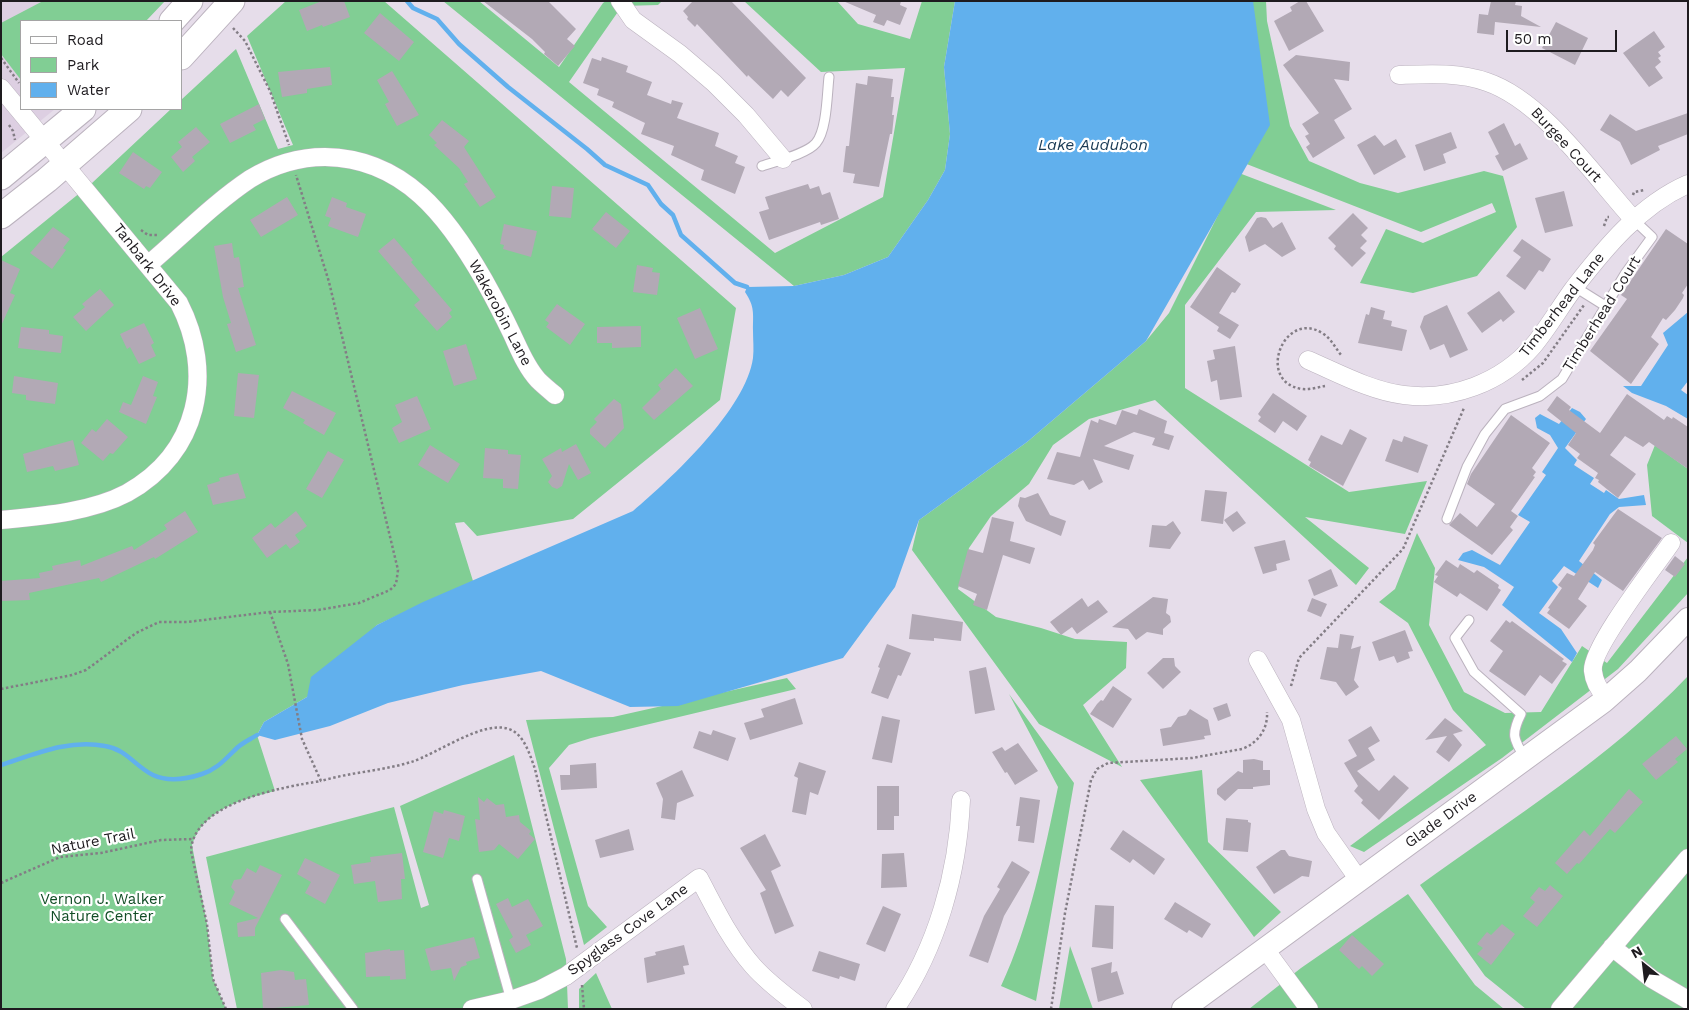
<!DOCTYPE html>
<html>
<head>
<meta charset="utf-8">
<style>
	body { margin:0 }
	#map { position:relative; width:1689px; height:1010px; overflow:hidden; background:#e6ddea; font-family:"Work Sans",sans-serif }
	canvas { display:block }
	.frame { position:absolute; inset:0; border:2px solid #1e1b1f; pointer-events:none }
	.legend { position:absolute; left:20px; top:20px; width:162px; height:90px; box-sizing:border-box; background:#fff; border:1px solid #a5a4a5; margin:0; padding:6px 9px; list-style:none; font-size:15px; color:#1e1b1f }
	.legend li { display:flex; align-items:center; gap:10px; height:25px }
	.legend b { width:25px; border:1px solid #a5a4a5 }
	.north { position:absolute; left:1619px; top:940px; width:50px; height:50px; -webkit-text-stroke:4px #fff; paint-order:stroke; rotate:331deg; font-size:14px; font-weight:700; line-height:20px; text-align:center; color:#1e1b1f }
	.north::after { content:''; display:block; margin:auto; width:18px; height:22px; background:#1e1b1f; clip-path:polygon(50% 0,100% 100%,50% 72%,0 100%) }
	.scale { position:absolute; left:1506px; top:30px; width:111px; height:22px; box-sizing:border-box; border:2px solid #1e1b1f; border-top:0; padding-left:6px; font-size:15px; line-height:18px; white-space:nowrap; color:#1e1b1f; -webkit-text-stroke:4px #fff; paint-order:stroke }
</style>
</head>
<body>
<div id="map">
<canvas width="1689" height="1010"></canvas>
<div class="frame"></div>
<ul class="legend">
<li><b style="height:6px;background:#fff"></b>Road</li>
<li><b style="height:14px;background:#81ce94"></b>Park</li>
<li><b style="height:14px;background:#61b0ed"></b>Water</li>
</ul>
<div class="north">N</div>
<div class="scale">50 m</div>
</div>
<script>
const g = document.querySelector('canvas').getContext('2d');
g.lineJoin = 'round';
function fill(path, color) { g.fillStyle = color; g.fill(path, 'evenodd'); }
function stroke(path, color, width, dash) { g.strokeStyle = color; g.lineWidth = width; g.lineCap = dash ? 'butt' : 'round'; g.setLineDash(dash || []); g.stroke(path); }
function drawText(font, color, halo, rows, align = 'center') {
  g.font = font + ' "Work Sans",sans-serif'; g.lineWidth = 4.5; g.setLineDash([]); g.textBaseline = 'middle'; g.strokeStyle = halo; g.fillStyle = color; for (const [text, x, y, turn = 0] of rows) {
    g.save(); g.translate(x, y); g.rotate((+turn || 0) * Math.PI / 180); g.textAlign = isNaN(turn) ? turn : align; if (halo) g.strokeText(text, 0, 0); g.fillText(text, 0, 0); g.restore();
  }
}
const built = new Path2D(`
	M1 1H162L21 21V109H55L1 153Z`);
const green = new Path2D(`
	M43 1H165L146 21H21V80L1 54V23Z
	M286 1H384L736 308 720 400 573 519 477 536 464 522 455 523 473 581 377 625 307 697 264 722 257 735 275 791C243 799 203 809 192 845L207 924 213 979 226 1009H1V257L92 183 171 109H181V100L236 49 278 149 293 145 247 36Z
	M443 1H479L559 67 603 3 606 1H662L658 5 622 6 569 82 775 253 883 197 905 68 821 72 744 1H837L858 24 910 39 922 1H955L944 67 950 134 945 170 928 200 888 257 844 275 794 286Z
	M1246 1H1266L1267 21 1290 126 1309 161 1360 183 1398 193 1484 171 1503 176 1517 227 1477 276 1413 293 1360 283 1386 229 1423 243 1496 212 1492 203 1421 232 1244 163Z
	M1239 173 1336 210 1256 212 1185 305V388L1349 492 1427 481 1405 534 1305 517 1369 568 1356 585 1155 400 1089 419 1053 445 1029 484 991 516 969 548 958 589 996 617 1041 628 1075 639 1127 642 1126 668 1083 705 1122 767 1039 724 912 550 919 520 1027 442 1146 341 1169 313Z
	M1655 445 1688 469V543L1652 516 1647 465Z
	M1417 533 1435 568 1429 625 1464 692 1505 713 1541 712 1582 646 1607 663 1688 557V593L1618 669 1502 758 1364 852 1350 846 1486 745 1453 710 1408 623 1379 602 1395 589Z
	M1688 676V1009H1526L1485 976 1420 885C1511 819 1610 758 1688 676Z
	M787 678 796 689 591 738 569 745 549 768 588 906 607 927 584 945 526 720 613 717Z
	M1009 694 1074 783 1036 1001 1001 986C1030 924 1044 854 1058 787Z
	M514 755 566 959 568 1009H237L206 857 394 807 421 908 429 905 400 806Z
	M1202 770 1208 842 1281 912 1254 937 1140 780Z
	M1408 894 1475 985 1504 1009H1249L1301 968Z
	M1070 946 1093 1009H1059Z
	M596 973 612 1009H579V989Z`);
const water = new Path2D(`
	M955 1H1253L1270 125 1146 341 1027 442 919 520 895 587 843 658 678 706 630 707 541 671 463 685 388 703 330 726 275 740 257 735 264 722 307 697 311 677 377 625 423 602 633 511C672 478 746 409 753 358 754 349 753 340 753 331 753 313 755 307 745 292L747 287 794 286 844 275 888 257 928 200 945 170 950 134 944 67Z
	M1688 312V381L1681 390 1688 395V419L1666 406 1632 393 1623 386H1641L1668 345 1663 333Z
	M1572 408 1580 412 1586 419 1565 448 1577 460 1574 465 1594 478 1590 484 1604 493 1606 490 1619 499 1644 495 1646 505 1619 507 1610 514 1579 561 1602 580 1598 588 1564 566 1552 581 1558 587 1539 613 1561 629 1577 653 1572 662 1502 605 1514 587 1484 567 1458 560 1463 553 1472 550 1500 565 1530 522 1518 515 1546 475 1542 472 1558 448 1550 435 1537 428 1535 418 1540 414 1559 424Z`);
const stream = new Path2D(`
	M407 1 413 8 437 19 459 44 508 87 587 149 605 165 648 185 661 204 673 215 681 235 735 283 747 287
	M1 765C35 754 69 739 105 746 126 749 136 767 153 775 168 782 187 779 202 774 218 769 226 758 238 747 244 742 251 739 257 735`);
const building = new Path2D(`
	M322 1H344L350 17 323 27 322 25 307 31 299 10Z
	M483 1H548L576 29 567 39 575 46 558 66 544 54 545 52 532 39Z
	M693 1H731L806 78 788 97 781 90 773 99 748 75 747 77 697 24 695 27 687 19 688 17 683 11Z
	M843 1H901L900 5 907 8 900 25 887 20 884 26 873 22 876 15Z
	M1300 1H1306L1324 31 1289 51 1274 21 1292 11 1290 7Z
	M1491 1H1516L1515 5 1522 6 1521 16 1541 27 1495 22 1494 35 1477 33 1479 14 1488 15Z
	M380 13 414 42 399 61 364 33Z
	M1556 22 1588 38 1575 65 1542 48Z
	M1654 31 1665 47 1658 52 1661 56 1658 58 1661 62 1655 67 1663 78 1649 87 1623 53Z
	M1296 55 1350 62 1349 81 1334 79 1352 109 1334 120 1345 138 1313 158 1306 147 1310 144 1305 136 1309 134 1302 124 1319 113 1283 65Z
	M602 57 628 66 626 72 652 82 647 95 671 104 672 100 683 103 677 118 719 133 715 146 738 156 735 163 745 167 735 194 701 180 704 170 671 155 674 146 641 134 645 123 612 107 614 102 597 95 599 89 583 83 592 58 601 61Z
	M330 67 332 85 307 89V93L282 97 278 72Z
	M392 71 419 115 397 126 385 104 389 102 377 80Z
	M868 76 893 79 891 97H894L892 115H894L892 134H890L879 187 853 183 855 174 843 172 846 146H849L856 83 867 85Z
	M259 104 265 119 253 125 256 130 230 143 220 124Z
	M1688 113V134L1658 146 1660 150 1631 165 1620 142 1600 130 1610 114 1636 131Z
	M442 120 469 141 464 147 496 197 480 207 464 184 468 182 459 168 434 145 437 143 429 135Z
	M1504 123 1515 146 1520 143 1528 159 1503 171 1495 156 1499 154 1488 132Z
	M196 127 210 142 192 157 195 161 183 172 171 157 182 147 178 142Z
	M1451 132 1457 148 1443 154 1446 163 1424 171 1415 145Z
	M1375 135 1384 146 1396 139 1406 157 1374 175 1357 145Z
	M133 152 162 172 150 188 146 186 144 189 119 173Z
	M808 184 810 189 819 186 822 195 830 192 839 219 821 225 820 222 769 240 759 212 769 209 765 197Z
	M552 186 574 188 571 218 549 216Z
	M1564 191 1573 226 1545 233 1535 198Z
	M287 197 298 215 261 237 250 220Z
	M332 197 347 203 346 207 366 214 358 237 328 226 331 218 325 216Z
	M606 212 630 231 616 248 592 229Z
	M1353 213 1368 228 1361 235 1367 241 1360 248 1366 253 1352 267 1334 249 1336 246 1328 238Z
	M1261 217 1266 218 1273 228 1282 222 1296 249 1282 257 1265 244 1249 252 1245 237 1257 218Z
	M504 224 537 231 531 257 503 249 504 245 500 244Z
	M53 227 70 239 63 248 66 250 52 269 30 253Z
	M1666 229 1688 244V284L1682 293 1684 295 1683 298 1675 310 1666 320 1663 318 1651 337 1659 344 1631 384 1590 351 1627 299 1621 295Z
	M394 238 413 260 411 262 452 310 449 313 452 317 437 331 414 305 420 300 378 251Z
	M1522 239 1551 259 1543 272 1539 270 1525 290 1506 276 1521 257 1513 251Z
	M232 243 234 258 239 257 244 287 238 288 256 345 236 352 227 324 231 323 223 297 214 246Z
	M1 260 20 269 10 293 15 295 1 326Z
	M637 265 653 268 652 272 660 273 657 295 633 292Z
	M1217 267 1241 284 1235 293 1232 292 1219 313 1239 325 1230 339 1217 331 1219 327 1190 307Z
	M100 289 114 305 86 331 73 317 85 307 82 304Z
	M1499 291 1515 312 1503 322 1501 319 1482 333 1467 313Z
	M557 304 585 324 570 345 546 327 549 323 545 320Z
	M1447 305 1468 350 1450 358 1444 344 1430 350 1420 327 1424 316Z
	M1371 307 1385 311 1383 319 1392 321 1391 326 1407 330 1402 351 1358 343 1366 314 1369 315Z
	M700 308 718 349 695 359 677 318Z
	M144 323 154 343 151 345 156 356 139 364 130 347 127 349 120 334Z
	M641 326V347L612 348V343H597V327Z
	M21 327 49 330V334L63 336 61 353 18 348Z
	M466 344 477 379 454 386 443 351Z
	M1235 346 1242 397 1220 400 1217 380 1211 382 1207 361 1215 359 1213 350Z
	M676 368 693 386 654 420 642 408 661 389 658 385Z
	M238 373 259 375 254 418 234 416Z
	M14 376 58 383 55 404 26 400V395L12 393Z
	M143 376 158 382 153 396 157 397 146 424 119 412 123 402 131 405Z
	M292 391 336 413 324 435 303 423 305 420 283 408Z
	M1273 393 1307 416 1297 431 1283 421 1275 433 1258 421 1261 417 1258 414Z
	M1627 394 1664 420 1667 416 1672 419 1673 417 1688 427V469L1649 442 1643 447 1625 436 1610 455 1636 474 1618 498 1598 482 1599 480 1595 478 1598 473 1577 458 1580 454 1568 445 1576 433 1547 410 1557 396 1571 407 1569 410 1600 433Z
	M417 396 431 429 399 443 392 428 402 422 395 405Z
	M614 399 621 404 624 428 605 448 590 434V429L597 422 594 419Z
	M1139 409 1167 421 1164 433 1174 436 1169 450 1152 445 1155 438 1134 432 1104 446 1134 455 1129 470 1093 459 1103 482 1089 490 1083 480 1074 485 1047 479 1057 452 1080 457 1091 420 1098 423 1099 419 1116 425 1122 410 1137 415Z
	M1511 415 1550 443 1532 468 1536 472 1533 476 1535 477 1511 511 1518 516 1510 527 1513 530 1492 555 1449 525 1460 513 1477 527 1495 504 1467 484 1471 474Z
	M107 419 128 437 113 454 110 453 103 461 81 443 92 429 96 432Z
	M1350 429 1367 438 1343 486 1309 466 1311 462 1308 460 1321 435 1342 445Z
	M1404 436 1428 445 1418 473 1385 461 1393 439 1402 442Z
	M73 440 79 465 55 471 53 466 27 472 23 454Z
	M576 444 591 473 578 480 569 464 562 486 557 489 552 487 548 482 552 476 542 459 561 448 562 452Z
	M430 445 460 464 448 483 418 465Z
	M485 448 508 450V454L521 455 518 489 503 488V479L483 478Z
	M328 451 344 460 322 498 306 489Z
	M238 473 246 498 213 505 207 485 220 481 219 478Z
	M1205 490 1227 492 1223 524 1201 521Z
	M1038 493 1050 515 1066 521 1061 536 1026 521 1018 506 1020 497 1025 498Z
	M1618 509 1662 538 1623 591 1595 572 1578 599 1587 606 1569 629 1547 613 1550 609 1548 608 1562 588 1558 585 1567 573 1574 576 1593 550 1595 545 1593 543Z
	M185 511 198 532 155 559 154 557 101 582 99 578 29 593 30 600 1 601V581L40 578 39 573 53 570 52 566 80 560 81 566 132 546 134 550 167 529 164 525Z
	M296 511 307 526 295 535 300 542 290 549 286 544 267 558 252 538 271 523 275 528Z
	M1237 511 1246 523 1233 532 1224 520Z
	M992 517 1014 522 1010 541 1035 548 1030 564 1003 555 987 610 973 605 977 594 958 586 968 549 983 553Z
	M1173 521 1181 533 1170 549 1149 547 1152 525 1166 526Z
	M1285 540 1290 560 1276 564 1277 570 1263 574 1254 547Z
	M1675 556 1685 564 1675 577 1665 570Z
	M1446 560 1458 568 1460 564 1474 573 1477 570 1499 585 1498 588 1501 590 1487 611 1460 593 1457 597 1434 582 1438 576 1435 575Z
	M1331 569 1338 586 1314 596 1308 580Z
	M1153 597 1168 599 1166 613 1170 616 1171 622 1163 629V635L1147 632 1136 640 1128 629 1112 627Z
	M1082 598 1088 607 1098 600 1108 612 1077 634 1072 627 1061 635 1050 622Z
	M1312 598 1327 604 1321 617 1307 611Z
	M912 614 963 622 961 641 934 638V641L909 639Z
	M1506 620 1510 623 1512 621 1564 659 1562 661 1567 664 1552 684 1540 675 1525 696 1489 671 1503 651 1490 641Z
	M1405 630 1413 651 1408 652 1410 658 1397 663 1394 656 1379 661 1372 642Z
	M1340 634 1354 636 1351 649 1361 646 1354 680 1359 687 1346 696 1336 682 1320 679 1327 647 1338 648Z
	M887 644 911 653 901 676 898 675 888 699 871 693 880 668 878 667Z
	M1163 658H1174L1175 666 1181 672 1163 689 1147 673Z
	M986 667 995 710 975 714 969 671Z
	M1113 686 1132 699 1113 728 1090 714 1097 704 1101 700 1103 701Z
	M795 698 803 724 750 740 744 723 764 717 761 709Z
	M1227 703 1231 716 1218 721 1213 708Z
	M1190 709 1208 720 1211 735 1204 736 1205 739 1163 746 1160 729 1171 727 1178 717 1186 715Z
	M882 716 900 720 892 763 872 759Z
	M1445 718 1463 731 1453 734 1462 745 1449 762 1436 752 1447 736 1425 740Z
	M1371 726 1380 741 1368 748 1375 760 1357 771 1379 791 1394 775 1409 788 1379 820 1361 803 1363 800 1354 791 1358 786 1344 763 1357 756 1348 740Z
	M713 730 736 738 728 761 693 748 699 731 711 735Z
	M1676 736 1687 749 1675 759 1678 762 1656 780 1642 764Z
	M1018 743 1038 771 1015 785 1007 772 1005 773 992 752 1002 747 1005 751Z
	M1254 759 1263 761V770H1270V785L1253 787V789H1238L1225 801 1217 794V789L1238 771 1243 773V760Z
	M799 762 826 771 818 795 810 792 806 815 792 812 798 778 794 776Z
	M596 763 597 788 561 790 560 775H570V765Z
	M682 770 694 796 677 803 675 820 661 818 663 799 656 783Z
	M877 786H899V816H894V830H877Z
	M1629 789 1643 802 1615 833 1610 829 1579 864 1577 863 1567 874 1555 863 1584 830 1590 836Z
	M478 797 484 802 487 798 496 805 504 804 506 817 519 815 520 822 531 831 529 834 535 839 518 859 499 844 494 850 479 852 475 819 480 820Z
	M1020 797 1040 800 1034 843 1018 841 1020 826H1016Z
	M444 810 465 816 459 841 449 838 443 858 423 852 434 811 443 814Z
	M1226 818 1248 820V822L1251 823 1248 852 1223 850Z
	M629 829 634 850 600 858 595 840Z
	M1123 830 1165 859 1154 875 1133 859 1130 863 1110 849Z
	M765 834 781 866 771 871 794 926 775 934 760 893 766 890 740 848Z
	M1281 850H1285L1289 856 1312 861 1309 877 1302 876 1274 894 1256 867Z
	M402 853 405 879H401L402 899 378 902 375 881 354 884 351 865 371 862 370 857Z
	M904 853 907 887 881 888 882 854Z
	M305 858 340 875 325 904 305 893 311 882 297 874Z
	M1012 861 1030 872 1004 916 988 963 969 956 984 916 1000 889 997 887Z
	M260 865 282 875 255 928V936L238 937 237 923 258 918 229 904 235 892 231 887 234 880 241 879 247 868 256 873Z
	M1550 885 1563 896 1537 927 1523 916 1535 902 1530 898 1539 887 1545 891Z
	M508 898 512 907 528 899 543 926 526 935 531 945 516 953 509 940 513 937 496 904Z
	M1175 902 1211 924 1202 938 1189 930 1187 933 1164 919Z
	M1095 905 1114 906 1113 949 1092 947Z
	M883 906 901 914 885 952 866 944Z
	M1502 924 1515 934 1491 965 1477 954 1483 948 1477 944 1487 932 1491 935Z
	M1352 935 1384 964 1372 976 1362 966 1359 969 1339 950Z
	M474 937 480 958 466 962 467 965 461 967 454 981 451 968 431 971 425 949Z
	M684 945 689 965 683 966 685 974 647 983 644 958 656 955 655 952Z
	M390 949V951L404 950 406 979 390 980V976L366 977 365 953Z
	M819 951 860 964 855 981 840 976 839 979 812 971Z
	M1112 962 1111 973 1117 971 1124 994 1098 1002 1091 968Z
	M281 970 294 972 295 980 306 979 309 1005 263 1009 261 973Z`);
const path = new Path2D(`
	M233 28 245 41 270 91 289 145
	M1 58 19 83
	M9 125 13 131 15 140
	M1633 195 1634 192 1645 190
	M1604 226 1607 217H1609
	M141 230 148 235H157
	M1522 380 1543 363 1584 305
	M1325 386C1318 387 1310 390 1302 389 1255 382 1284 309 1322 333 1332 339 1335 348 1342 356
	M270 612 288 664 302 739 321 781C351 772 382 771 411 762 437 754 482 720 509 729 524 734 530 755 535 769L577 948
	M1291 686 1299 658 1403 549 1464 408
	M1 689 72 675 86 670 136 633 159 622H187L270 612 318 610 359 603 390 590 396 584 398 570 329 282 296 175
	M1 883 60 857 101 853 161 840 193 839
	M582 985 584 1009
	M226 1009 213 979 207 924 191 851C193 802 284 787 321 781
	M1051 1009 1065 913 1091 780 1097 769 1108 763 1192 758 1242 749C1258 743 1268 729 1267 712`);
const service = new Path2D(`
	M762 166C776 161 807 154 816 143 827 130 827 94 829 77
	M1575 287 1607 307
	M1447 519 1467 467 1485 434 1505 409 1540 396 1562 379 1625 274 1652 237 1634 220
	M1469 620 1455 638 1474 672 1521 714C1511 734 1513 739 1525 758
	M477 879 511 1000
	M285 919 353 1009`);
const minor = new Path2D(`
	M620 1 633 20 680 54 714 83 746 115 783 159
	M1399 75C1428 74 1459 72 1487 82 1543 101 1594 176 1634 220
	M1 88 179 303C215 373 199 453 127 493 91 512 42 516 1 520
	M149 264C182 236 214 203 250 179 273 165 299 157 325 157 404 158 448 217 484 280 494 298 503 315 512 334 519 349 526 367 538 380 543 385 549 390 555 395
	M1308 360C1338 373 1371 391 1404 395 1451 401 1501 383 1533 346 1548 328 1560 307 1574 288 1605 248 1640 205 1688 184
	M1258 660 1291 720 1316 809 1326 833 1359 880
	M1606 698C1600 691 1594 682 1593 671 1590 649 1656 565 1671 543
	M1612 947 1652 979 1688 1000
	M1265 949 1309 1009
	M472 1009 511 1000 539 990 566 976 699 878C715 908 730 940 753 966 768 983 786 996 803 1009
	M895 1009C937 948 958 873 961 800
	M1560 1009 1688 858`);
const tertiary = new Path2D(`
	M1183 1009 1604 701 1638 671 1688 619`);
const secondary = new Path2D(`
	M172 21 190 1
	M181 57 232 1
	M1 177 83 109
	M1 216 47 180 129 109`);
const streetNames = [
	["Burgee Court",1566,145,47],
	["Tanbark Drive",147,265,52],
	["Timberhead Lane",1562,305,-52],
	["Wakerobin Lane",500,313,62],
	["Timberhead Court",1602,314,-58],
	["Glade Drive",1441,820,-36],
	["Nature Trail",93,842,-11],
	["Spyglass Cove Lane",628,930,-36]
];
const parkNames = [
	["Vernon J. Walker",102,900],
	["Nature Center",102,917]
];
const waterNames = [
	["Lake Audubon",1093,145]
];
fill(built, '#ddcfe2');
fill(green, '#81ce94');
fill(water, '#61b0ed');
stroke(stream, '#61b0ed', 4.5);
fill(building, '#b2a9b5');
stroke(service, '#bbb2be', 11);
stroke(minor, '#bbb2be', 19);
stroke(tertiary, '#bbb2be', 24);
stroke(secondary, '#bbb2be', 27);
stroke(path, '#837d85', 2.5, [2.5, 2.5]);
stroke(service, '#fff', 9);
stroke(minor, '#fff', 18);
stroke(tertiary, '#fff', 22);
stroke(secondary, '#fff', 25);
drawText('15px', '#1e1b1f', '#fff', streetNames);
drawText('15px', '#114d26', '#fff', parkNames);
drawText('italic 16px', '#193a54', '#fff', waterNames);
</script>
</body>
</html>
